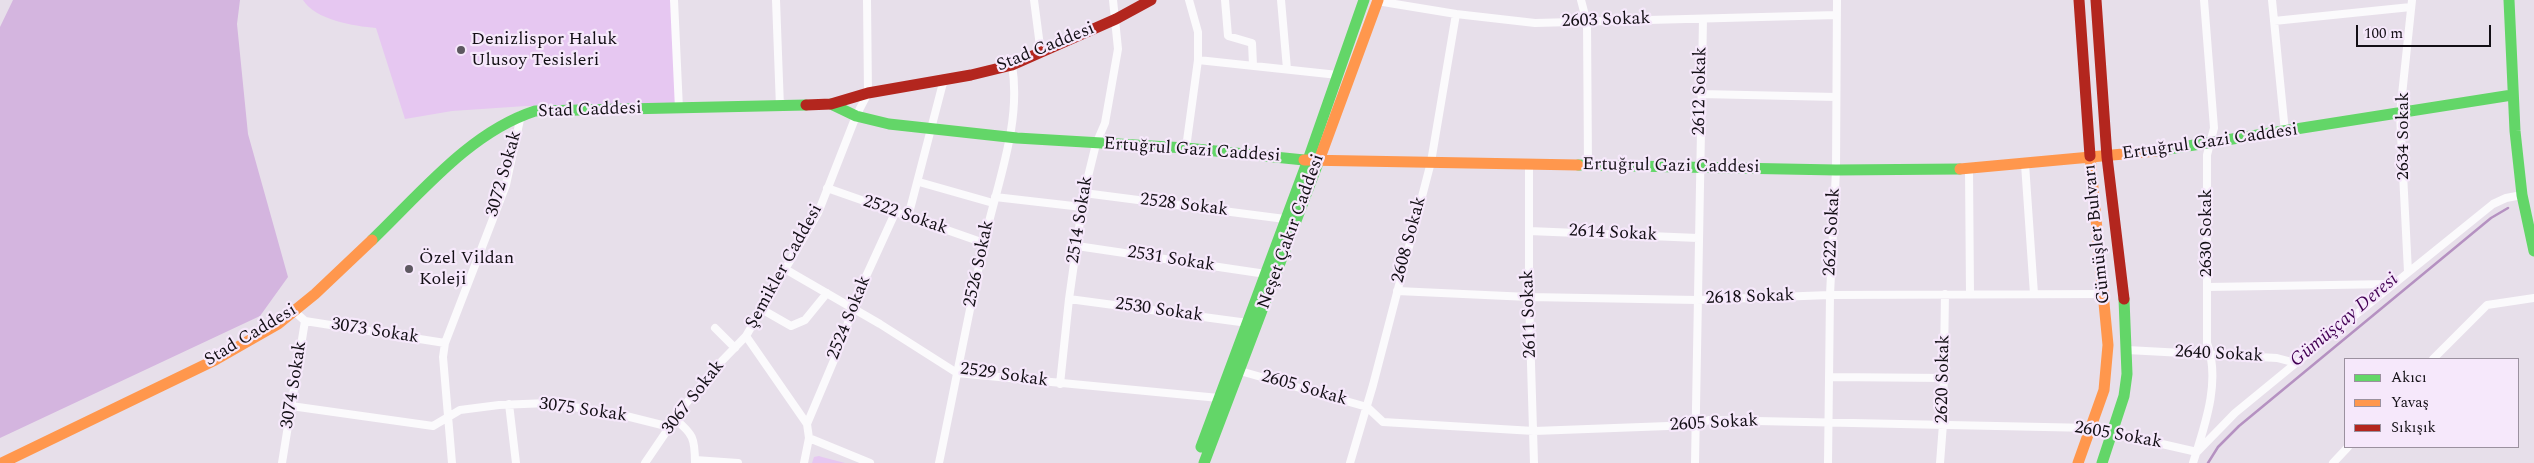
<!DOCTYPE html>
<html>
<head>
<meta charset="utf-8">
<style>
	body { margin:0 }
	#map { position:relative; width:2534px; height:463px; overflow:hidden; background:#e7dfea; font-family:Spectral,serif }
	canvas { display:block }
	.legend { position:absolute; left:2344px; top:358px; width:175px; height:90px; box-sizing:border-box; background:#f6e8fb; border:1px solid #9b919f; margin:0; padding:6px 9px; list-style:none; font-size:15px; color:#130f15 }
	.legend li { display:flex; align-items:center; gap:10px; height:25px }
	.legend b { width:25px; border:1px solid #9b919f }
	.scale { position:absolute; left:2356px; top:25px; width:135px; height:22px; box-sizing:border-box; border:2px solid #130f15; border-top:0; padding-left:6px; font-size:15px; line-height:18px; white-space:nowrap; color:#130f15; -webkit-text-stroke:4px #f6e8fb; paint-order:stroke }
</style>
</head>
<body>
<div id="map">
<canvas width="2534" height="463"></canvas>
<ul class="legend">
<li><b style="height:6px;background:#63d668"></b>Akıcı</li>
<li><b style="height:6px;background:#ff974d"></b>Yavaş</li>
<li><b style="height:6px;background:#b3261e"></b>Sıkışık</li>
</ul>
<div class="scale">100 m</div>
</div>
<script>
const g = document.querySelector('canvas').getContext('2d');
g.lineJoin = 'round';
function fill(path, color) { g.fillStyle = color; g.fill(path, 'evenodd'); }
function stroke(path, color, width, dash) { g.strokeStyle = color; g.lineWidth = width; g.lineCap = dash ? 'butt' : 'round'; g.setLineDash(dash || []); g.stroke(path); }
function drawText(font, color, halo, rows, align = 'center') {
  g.font = font + ' Spectral,serif'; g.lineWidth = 4.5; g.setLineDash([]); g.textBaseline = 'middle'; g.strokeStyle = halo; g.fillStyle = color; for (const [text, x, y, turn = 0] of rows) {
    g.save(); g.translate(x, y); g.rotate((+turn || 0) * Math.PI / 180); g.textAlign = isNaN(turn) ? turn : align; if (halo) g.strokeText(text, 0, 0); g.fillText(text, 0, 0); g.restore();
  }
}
const green = new Path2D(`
	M303 0H673L679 109 526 106 452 111 405 119 376 28C354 26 315 20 303 0Z
	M819 456 822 457 845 463H812L814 457Z`);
const forest = new Path2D(`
	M13 0H240L237 24 248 134 288 277 260 316 0 438V27Z`);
const stream = new Path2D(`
	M2208 463 2218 447 2239 426 2491 218 2508 208`);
const street = new Path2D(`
	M674 0 679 109
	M776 0 780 107
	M1034 0 1041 54
	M1225 0 1228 36 1252 43 1253 65
	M1281 0 1287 69
	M1581 0 1587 23 1588 165
	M2272 0 2285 132
	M1377 1 1456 14 1535 23 1837 15
	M2274 21 2411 7
	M1198 60 1338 75
	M1701 94 1836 97
	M1186 148 1198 60V32L1189 0
	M1529 164V297L1534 463
	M2025 164 2034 294
	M1969 169 1970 294
	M919 182 993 203
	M827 188 984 243
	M1084 193 1285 219
	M995 197 1082 207
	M908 217 944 79
	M1529 231 1698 238
	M1077 246 1266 274
	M785 269 880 324 957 373 1219 398
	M2408 272 2400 114 2412 0
	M2207 287 2393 284
	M1397 291 1529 297 1697 300 1830 295 2104 294
	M1069 299 1248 323
	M763 310 791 326 805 320 827 293
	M305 321 445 343
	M715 328 735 348
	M2127 350 2277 358 2296 363 2493 204 2506 198 2522 195
	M2433 359 2487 305 2534 298
	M1240 371 1367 407 1383 422 1534 431 1695 425 1709 420 2092 428 2197 452 2235 413 2296 363
	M1829 377 1944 378
	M1060 384 1069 299 1084 193 1096 144 1105 123 1118 49 1113 0
	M509 404 516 463
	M291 406 433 426 460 410 499 405 548 403 618 414 670 427
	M675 419C693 434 695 438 695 463
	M807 424 845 334 852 307 895 213
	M809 438 870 463
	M695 460 738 463
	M282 463 305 321 294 311
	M452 463 443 357 445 343 506 185 521 115
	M645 463 683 407 717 366 746 336
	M804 463 809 438 807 424 746 336 818 213 856 116 868 93 867 0
	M939 463C954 390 968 316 984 243 996 186 1022 124 1012 65
	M1350 463 1373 385 1431 162 1456 14
	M1695 463 1703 19
	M1828 463 1830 295 1836 170 1837 0
	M1940 463 1943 424 1945 294
	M2193 463C2205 425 2221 381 2207 343V155L2214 128 2204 0
	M2333 463 2348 447`);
const fast = new Path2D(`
	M2509 0 2515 131 2522 195 2534 251
	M831 104 856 116 889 124 1017 138 1186 148 1304 160
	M2156 151 2512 95
	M1578 165 1836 170 1960 169
	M372 240C421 193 470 132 535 111L806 105
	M1201 447 1308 160 1364 0
	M1204 463 1321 155
	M2102 463 2124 396 2127 374 2124 299`);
const slow = new Path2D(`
	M1321 155 1378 0
	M1304 160 1578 165
	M1960 169 2156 151
	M2 463 215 360 278 324 315 294 372 240
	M2078 463 2104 390 2108 345 2090 156`);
const jam = new Path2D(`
	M2079 0 2090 156
	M2096 0 2107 157 2124 299
	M806 105 831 104 868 93 971 75 1012 65 1116 19 1151 0`);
const markers = [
	[461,50,5,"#5d5860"],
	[409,269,5,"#5d5860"]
];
const streetNames = [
	["2603 Sokak",1606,21,-2],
	["Stad Caddesi",1046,48,-22],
	["2612 Sokak",1701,91,-89],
	["Stad Caddesi",590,111,-2],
	["2634 Sokak",2404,136,-90],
	["Ertuğrul Gazi Caddesi",2210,143,-8],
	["Ertuğrul Gazi Caddesi",1192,151,4],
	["Ertuğrul Gazi Caddesi",1671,167,1],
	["3072 Sokak",505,174,-74],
	["2528 Sokak",1184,206,7],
	["2522 Sokak",905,216,19],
	["2514 Sokak",1081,220,-81],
	["Neşet Çakır Caddesi",1292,232,-70],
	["2622 Sokak",1833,232,-87],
	["2630 Sokak",2207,233,-90],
	["2614 Sokak",1613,234,3],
	["Gümüşler Bulvarı",2098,234,-96],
	["2608 Sokak",1410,240,-75],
	["2531 Sokak",1171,260,9],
	["2526 Sokak",980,264,-78],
	["Şemikler Caddesi",785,267,-61],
	["2618 Sokak",1750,298,-2],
	["2530 Sokak",1159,311,8],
	["2611 Sokak",1530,314,-92],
	["2524 Sokak",850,318,-68],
	["3073 Sokak",375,332,9],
	["Stad Caddesi",251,336,-31],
	["2640 Sokak",2219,355,3],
	["2529 Sokak",1004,376,8],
	["2620 Sokak",1944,379,-89],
	["3074 Sokak",295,385,-81],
	["2605 Sokak",1304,389,16],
	["3067 Sokak",694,398,-52],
	["3075 Sokak",583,411,8],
	["2605 Sokak",1714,424,-3],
	["2605 Sokak",2118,436,10]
];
const poiNames = [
	["Denizlispor Haluk",471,40],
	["Ulusoy Tesisleri",471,61],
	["Özel Vildan",419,259],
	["Koleji",419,280]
];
const waterNames = [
	["Gümüşçay Deresi",2345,321,-40]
];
fill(green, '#e6c7f1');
fill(forest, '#d4b5df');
stroke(stream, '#b591c1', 2.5);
stroke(street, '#fbfafc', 8);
stroke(fast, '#63d668', 11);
stroke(slow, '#ff974d', 11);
stroke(jam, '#b3261e', 11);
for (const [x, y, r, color] of markers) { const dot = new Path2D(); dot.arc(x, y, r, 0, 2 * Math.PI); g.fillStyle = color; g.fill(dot); stroke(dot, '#f6e8fb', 2); }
drawText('18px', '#130f15', '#f6e8fb', streetNames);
drawText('18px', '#130f15', '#f6e8fb', poiNames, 'left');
drawText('italic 19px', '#430054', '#f6e8fb', waterNames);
</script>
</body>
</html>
